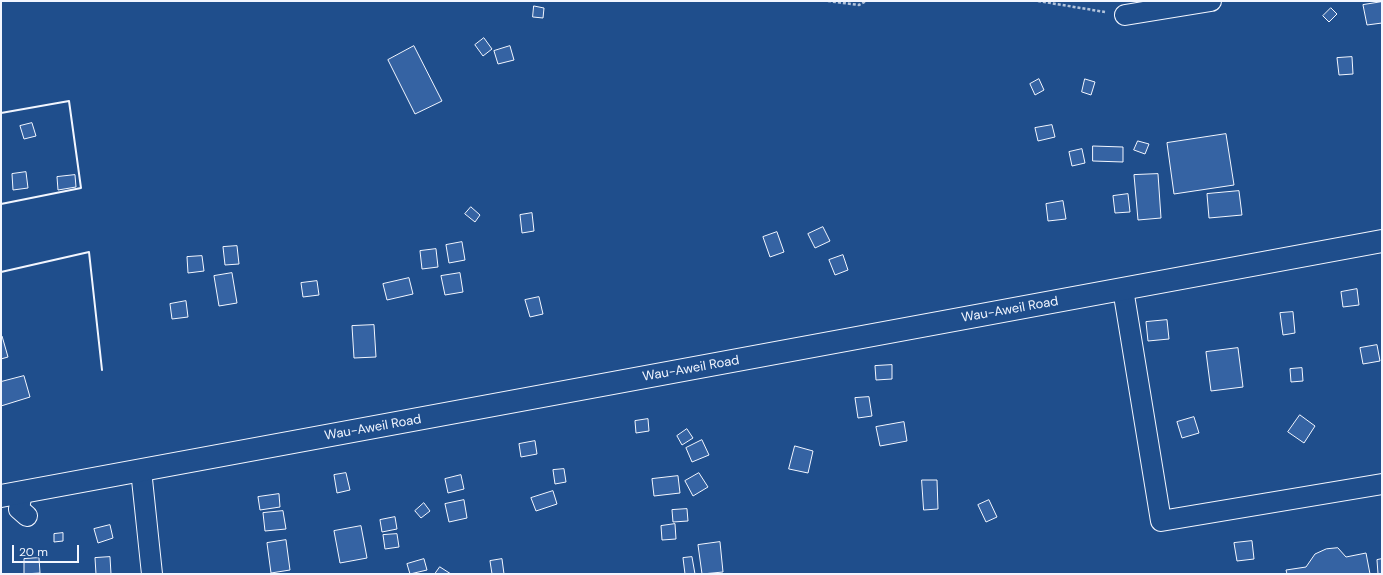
<!DOCTYPE html>
<html>
<head>
<meta charset="utf-8">
<style>
	body { margin:0 }
	#map { position:relative; width:1383px; height:575px; overflow:hidden; background:#1f4e8c; font-family:"DM Sans",sans-serif }
	canvas { display:block }
	.frame { position:absolute; inset:0; border:2px solid #f2f6ff; pointer-events:none }
	.scale { position:absolute; left:12px; top:545px; width:67px; height:18px; box-sizing:border-box; border:2px solid #f2f6ff; border-top:0; padding-left:5px; font-size:12px; line-height:14px; white-space:nowrap; color:#f2f6ff; -webkit-text-stroke:3px #1f4e8c; paint-order:stroke }
</style>
</head>
<body>
<div id="map">
<canvas width="1383" height="575"></canvas>
<div class="frame"></div>
<div class="scale">20 m</div>
</div>
<script>
const g = document.querySelector('canvas').getContext('2d');
g.lineJoin = 'round';
function fill(path, color) { g.fillStyle = color; g.fill(path, 'evenodd'); }
function stroke(path, color, width, dash) { g.strokeStyle = color; g.lineWidth = width; g.lineCap = dash ? 'butt' : 'round'; g.setLineDash(dash || []); g.stroke(path); }
function drawText(font, color, halo, rows, align = 'center') {
  g.font = font + ' "DM Sans",sans-serif'; g.lineWidth = 3; g.setLineDash([]); g.textBaseline = 'middle'; g.strokeStyle = halo; g.fillStyle = color; for (const [text, x, y, turn = 0] of rows) {
    g.save(); g.translate(x, y); g.rotate((+turn || 0) * Math.PI / 180); g.textAlign = isNaN(turn) ? turn : align; if (halo) g.strokeText(text, 0, 0); g.fillText(text, 0, 0); g.restore();
  }
}
const building = new Path2D(`
	M1382 2V23L1367 25 1363 5Z
	M534 6 544 8 543 18 533 17Z
	M1331 8 1337 14 1329 22 1323 16Z
	M484 38 492 49 483 56 475 45Z
	M414 46 442 101 415 114 388 60Z
	M510 46 514 60 498 64 494 51Z
	M1352 57 1353 74 1339 75 1337 58Z
	M1039 79 1044 90 1035 95 1030 84Z
	M1085 79 1095 82 1091 95 1082 92Z
	M32 123 36 136 24 139 20 126Z
	M1052 125 1055 137 1038 141 1035 128Z
	M1226 134 1234 185 1174 194 1167 143Z
	M1138 141 1149 144 1145 154 1134 150Z
	M1093 146 1123 147V162L1093 161Z
	M1082 149 1085 163 1072 166 1069 152Z
	M26 172 28 188 13 190 12 174Z
	M1158 174 1161 218 1138 220 1134 175Z
	M75 175 76 187 58 190 57 177Z
	M1239 191 1242 215 1209 218 1207 194Z
	M1128 194 1130 212 1115 213 1113 196Z
	M1063 201 1066 219 1048 221 1046 204Z
	M471 207 480 215 475 222 465 214Z
	M532 213 534 231 522 233 520 215Z
	M823 227 830 241 815 248 808 234Z
	M777 232 784 252 770 257 763 237Z
	M462 242 465 260 449 263 446 245Z
	M237 246 239 264 225 265 223 247Z
	M436 249 438 267 422 269 420 251Z
	M843 255 848 270 835 275 829 260Z
	M202 256 204 271 188 273 187 257Z
	M232 273 237 303 219 306 214 276Z
	M460 273 463 292 445 295 441 276Z
	M409 278 413 294 387 300 383 284Z
	M317 281 319 295 303 297 301 283Z
	M1357 289 1359 305 1343 307 1341 292Z
	M539 297 543 314 530 317 525 300Z
	M186 301 188 317 172 319 170 304Z
	M1293 312 1295 333 1283 335 1280 313Z
	M1167 320 1169 339 1148 341 1146 322Z
	M374 325 376 357 354 358 352 326Z
	M1 336H2L8 357 1 359Z
	M1377 345 1380 361 1363 364 1360 348Z
	M1238 348 1243 387 1211 391 1206 352Z
	M892 365V379L876 380 875 366Z
	M1302 368 1303 381 1291 382 1290 369Z
	M24 376 30 397 1 406V382Z
	M869 397 872 416 858 418 855 398Z
	M1300 415 1315 426 1304 443 1288 432Z
	M1194 417 1199 433 1182 438 1177 422Z
	M648 419 649 431 636 433 635 421Z
	M904 422 907 441 880 446 876 427Z
	M687 429 693 438 682 445 677 436Z
	M702 440 709 455 692 462 686 448Z
	M535 441 537 454 521 457 519 444Z
	M795 446 813 451 808 473 789 469Z
	M564 469 566 482 555 484 553 470Z
	M346 473 350 490 337 493 334 475Z
	M699 473 708 487 693 496 685 481Z
	M461 475 464 489 448 493 445 479Z
	M678 476 680 493 654 496 652 479Z
	M922 480H937L938 509 924 510Z
	M553 491 557 504 536 511 531 498Z
	M279 494 280 507 260 510 258 497Z
	M464 500 467 518 449 522 445 504Z
	M989 500 997 517 986 522 978 505Z
	M424 503 430 511 421 518 415 511Z
	M687 509 688 521 673 522 672 510Z
	M283 511 286 529 265 531 263 513Z
	M395 517 397 529 382 532 380 520Z
	M675 524 676 539 662 540 661 526Z
	M110 525 113 538 98 543 94 529Z
	M361 526 367 558 340 563 334 531Z
	M63 533V541L54 542V534Z
	M397 534 399 547 385 549 383 535Z
	M286 540 290 570 271 573 267 543Z
	M1252 541 1254 559 1237 561 1234 543Z
	M720 542 723 572 702 574 698 545Z
	M1338 548 1346 557 1366 553 1370 574H1287L1286 570 1306 567 1315 554 1326 549Z
	M110 557 111 574H96L95 558Z
	M692 557 695 574H685L683 558Z
	M39 558 40 573 24 574V559Z
	M424 559 427 570 410 574 407 564Z
	M502 559 504 574H492L490 561Z
	M1382 559V574H1378L1377 560Z
	M440 567 451 574H435Z`);
const path = new Path2D(`
	M828 1 859 5 866 1
	M1038 1 1105 12`);
const street = new Path2D(`
	M1125 15 1211 1
	M1123 289 1161 521 1382 484
	M141 470 152 574
	M22 492 19 509 27 516`);
const primary = new Path2D(`
	M1 496 1382 241`);
const wall = new Path2D(`
	M1 113 69 101 81 188 1 204
	M1 272 89 252 102 370`);
const streetNames = [
	["Wau-Aweil Road",1010,310,-10],
	["Wau-Aweil Road",691,369,-10],
	["Wau-Aweil Road",373,428,-10]
];
fill(building, '#3563a3');
stroke(building, '#f2f6ff', 1);
stroke(street, '#f2f6ff', 22);
stroke(primary, '#f2f6ff', 24);
stroke(path, '#b3c4dc', 2.5, [3, 2]);
stroke(street, '#1f4e8c', 20);
stroke(primary, '#1f4e8c', 22);
stroke(wall, '#f2f6ff', 2);
drawText('13px', '#f2f6ff', '#1f4e8c', streetNames);
</script>
</body>
</html>
